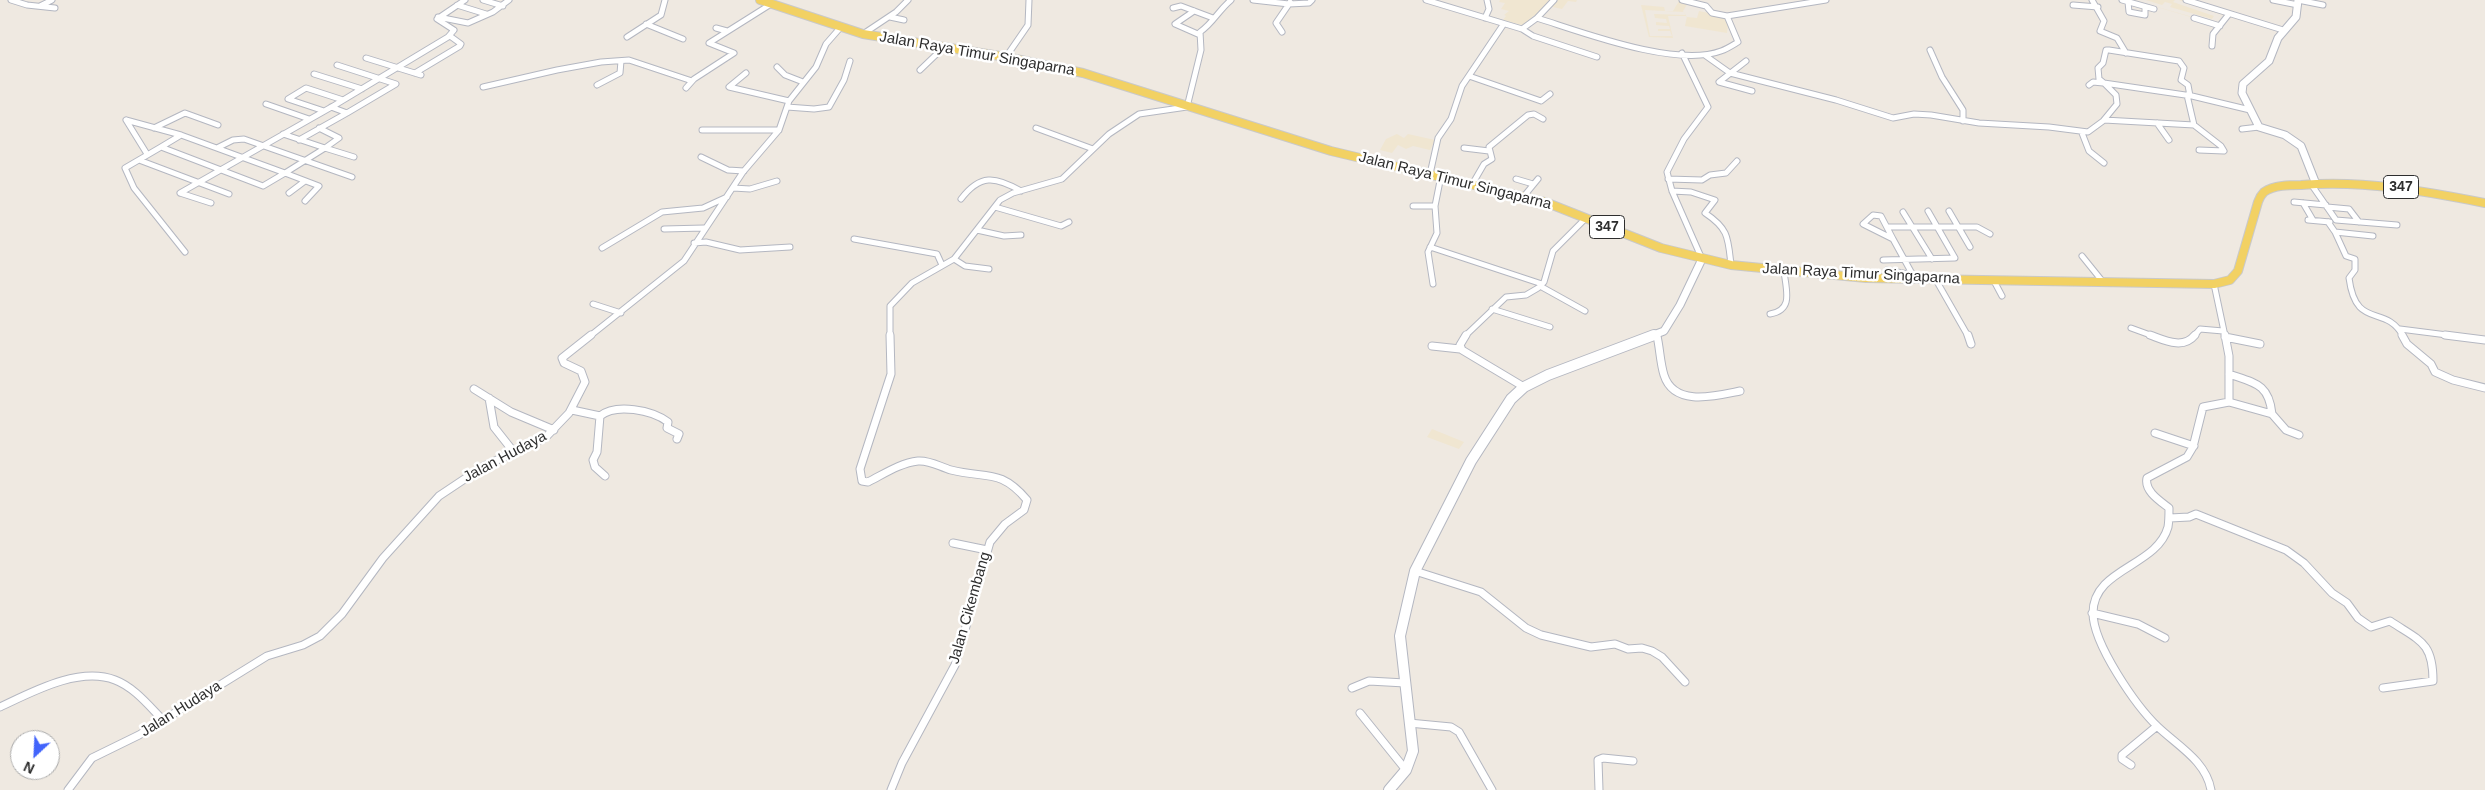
<!DOCTYPE html>
<html>
<head>
<meta charset="utf-8">
<style>
	body { margin:0 }
	#map { position:relative; width:2485px; height:790px; overflow:hidden; background:#efe9e1; font-family:Helvetica,sans-serif }
	canvas { display:block }
	.north { position:absolute; left:10px; top:730px; width:50px; height:50px; box-sizing:border-box; background:#fff; border:1px solid #ababab; border-radius:50%; rotate:205deg; font-size:14px; font-weight:700; line-height:20px; text-align:center; color:#2e2e2e }
	.north::after { content:''; display:block; margin:auto; width:18px; height:22px; background:#4264fb; clip-path:polygon(50% 0,100% 100%,50% 72%,0 100%) }
</style>
</head>
<body>
<div id="map">
<canvas width="2485" height="790"></canvas>
<div class="north">N</div>
</div>
<script>
const g = document.querySelector('canvas').getContext('2d');
g.lineJoin = 'round';
function fill(path, color) { g.fillStyle = color; g.fill(path, 'evenodd'); }
function stroke(path, color, width, dash) { g.strokeStyle = color; g.lineWidth = width; g.lineCap = dash ? 'butt' : 'round'; g.setLineDash(dash || []); g.stroke(path); }
function drawText(font, color, halo, rows, align = 'center') {
  g.font = font + ' Helvetica,sans-serif'; g.lineWidth = 5; g.setLineDash([]); g.textBaseline = 'middle'; g.strokeStyle = halo; g.fillStyle = color; for (const [text, x, y, turn = 0] of rows) {
    g.save(); g.translate(x, y); g.rotate((+turn || 0) * Math.PI / 180); g.textAlign = isNaN(turn) ? turn : align; if (halo) g.strokeText(text, 0, 0); g.fillText(text, 0, 0); g.restore();
  }
}
const education = new Path2D(`
	M1500 0H1577L1576 2 1568 1 1562 9 1548 6 1537 17 1531 16 1535 18 1526 26 1503 20 1506 16 1504 15 1509 11 1501 9 1505 3 1499 2Z
	M2133 0 2217 24 2219 21 2170 7 2172 4 2165 2 2162 5 2146 0H2175L2173 2 2214 16 2212 19 2219 21 2225 16 2179 0H2182L2228 16 2218 25Z
	M1679 1 1688 3 1683 11 1687 17 1697 18 1699 11 1723 16 1728 25 1727 33 1685 26 1687 16H1668L1673 38 1649 37 1641 5 1664 7 1665 11H1673ZM1645 10 1684 12 1685 15 1654 14 1655 18 1666 19 1667 23 1656 22V25L1669 26 1670 29H1658V31H1670L1672 36H1650Z
	M1397 134 1404 138 1408 134 1435 140 1430 150 1413 146 1406 149 1398 145 1392 153 1380 150 1386 139Z
	M1432 429 1464 442 1459 449 1427 437Z`);
const streetFar1 = new Path2D(`
	M11 0 27 5 55 8
	M483 0 503 6
	M1253 0 1289 4 1290 2
	M1426 0 1522 29 1537 18C1582 32 1676 68 1721 51 1727 49 1733 45 1738 42L1727 16 1826 0
	M1682 0 1706 6 1712 13 1727 16
	M2092 0 2104 21 2100 31 2117 38 2126 53
	M2122 0 2154 9
	M2186 0 2283 30
	M2273 0 2298 5
	M2298 0 2323 5
	M2128 2 2129 12 2145 15V7
	M457 5 486 14
	M2073 5 2098 7
	M40 6 52 0
	M1173 8 1181 6 1213 18
	M1194 11 1175 24 1200 35
	M438 17 468 23 493 12 509 0
	M890 17 904 20
	M1485 18 1489 9 1487 0
	M1537 18 1554 0
	M2194 18 2220 26
	M646 24 683 39
	M716 28 727 31
	M1522 29 1533 36 1597 57
	M1282 32 1276 23 1289 4 1309 3 1312 0
	M863 34 896 12 908 0
	M627 37 661 15 665 0
	M2212 46 2213 34 2229 14
	M1930 50 1942 77 1963 110V121
	M1682 53 1708 107 1684 139 1667 172 1672 191 1702 259
	M1706 56 1730 73 1836 100 1893 118 1914 114 1931 115 1979 123 2049 127 2088 132 2103 121 2117 104 2116 95 2104 83 2192 96 2250 110
	M1006 57 1028 25 1029 0
	M366 58 421 75
	M1746 61 1719 82 1752 91
	M337 65 396 84 347 113
	M777 67 785 75 803 82
	M920 70 944 47
	M415 73 460 46 461 44 450 36
	M746 73 729 87 789 101
	M314 74 362 89
	M1469 76 1541 101 1550 94
	M2104 83 2099 79 2098 68 2103 63 2106 50H2109L2179 61 2184 68 2181 80 2188 85 2190 96
	M597 85 620 73 621 61
	M2089 85 2093 82 2103 83
	M483 87 557 70 601 62 629 60 692 81
	M686 88 694 79 734 53 709 43 771 4
	M266 104 309 119
	M787 107 814 109 829 107 844 80 850 61
	M324 111 288 99 306 88 343 100
	M126 120 181 135
	M126 120 147 154
	M2104 120 2194 125 2187 95
	M2157 123 2169 140
	M2194 125 2221 146 2224 151 2199 150
	M154 128 185 113 218 125
	M1036 128 1093 149
	M2242 129 2259 127
	M702 130H779
	M2082 133 2089 151 2104 163
	M283 134 325 148 339 138 319 128
	M181 135 285 173 263 186 161 147Z
	M299 140 347 113 331 107
	M161 147 125 168 134 188 185 252
	M217 148 233 140 244 139 352 177
	M1464 148 1489 151
	M701 157 728 170 744 171
	M139 160 229 194
	M1430 174 1438 138 1451 119 1462 86 1503 25
	M1516 179 1533 184
	M1668 179 1702 180 1710 175 1726 173 1737 161
	M1473 183 1484 164 1492 159 1489 147 1528 115 1534 114 1543 119
	M2311 184 2336 220 2397 225
	M733 188 750 189 777 181
	M1672 191 1691 192 1715 200 1705 213C1729 229 1728 238 1731 265
	M180 193 335 105 448 37 454 30 437 19 465 0
	M180 193 211 203
	M289 193 305 181
	M1524 196 1538 179
	M961 199C980 174 995 176 1021 191
	M305 201 319 186 285 173 325 148 354 157
	M2294 202 2326 205
	M2303 203 2313 220
	M1413 206H1435
	M995 207 1061 226 1069 222
	M2327 207 2349 209 2359 222
	M1949 211 1970 247
	M1903 212 1932 259
	M1873 215 1881 216 1893 239 1863 224Z
	M2308 220 2330 222
	M2328 222 2335 232 2373 236
	M1888 227H1977L1990 234
	M664 229 704 228
	M977 230 1004 236 1021 235
	M2335 232 2346 256 2355 259V270L2349 278C2356 331 2385 303 2403 336
	M854 239 937 254 942 265
	M1893 239 1915 279
	M694 243 706 242 740 250 790 247
	M1430 247 1542 284
	M602 248 662 212 703 208 727 197
	M2082 256 2103 282
	M954 259 965 266 989 269
	M1883 260 1955 258 1928 211
	M1887 270 1913 275
	M1936 280 1968 336
	M1994 281 2002 296
	M1433 284 1428 252 1437 233 1435 206 1441 176
	M2214 284 2225 336
	M1540 286 1585 311
	M593 304 621 313
	M1492 309 1550 327
	M1770 314C1794 310 1786 290 1784 271
	M2131 328 2153 336
	M2400 329 2455 336
	M590 336 684 261 743 172 779 130 789 101 816 67 826 44 840 28
	M890 336V306L912 283 954 259 1000 200 1013 193 1062 179 1109 134 1139 114 1187 107 1201 50 1200 32C1214 22 1217 12 1231 0
	M1465 336 1506 297 1526 295 1538 288 1544 282 1553 251 1586 218
	M2194 336 2200 329 2223 331`);
const street = new Path2D(`
	M890 335 891 374 860 469 862 481 868 482C884 474 900 463 918 461 930 460 940 467 951 470 986 479 1000 468 1027 500L1024 510 1005 524 990 542 955 665 902 763 891 790
	M1466 335 1460 345 1462 350 1524 387
	M1968 335 1971 344
	M2150 335C2164 340 2183 350 2195 335
	M2402 335 2407 344 2431 364 2435 372 2453 380 2485 388
	M2445 335 2485 340
	M1657 336C1660 349 1660 362 1664 375 1674 407 1715 396 1740 391
	M2225 337 2260 344
	M1432 346 1460 349
	M2229 374C2255 383 2269 384 2272 414
	M474 389 511 412 554 430
	M489 398 494 427 513 451
	M2229 402 2272 414 2286 430 2299 435
	M572 410 600 416 597 452 593 460 595 467 605 476
	M600 416C616 403 652 410 668 422L667 428 679 434 677 439
	M2155 433 2194 446
	M2170 518 2189 517 2196 514 2286 550 2304 563 2332 593 2347 603 2358 618 2371 627 2390 621C2420 641 2433 642 2433 681L2383 688
	M953 543 987 550
	M1415 571 1481 592 1526 628 1541 635 1591 647 1615 644 1628 649 1642 648 1652 651 1662 657 1685 682
	M2092 613 2138 624 2165 638
	M1352 688 1369 681 1405 683
	M0 707C32 692 79 666 115 680 134 687 149 706 163 720
	M1360 713 1406 770
	M1409 723 1451 727 1459 732 1492 790
	M2131 765 2122 759V755L2157 726
	M68 790 92 758 139 735 267 656 303 645 320 636 342 614 383 558 439 496 484 466 545 438 569 413 585 382 581 371 564 363 562 358 591 335
	M1599 790 1598 760 1603 758 1633 761
	M2211 790C2206 761 2178 746 2158 727 2136 706 2093 644 2093 613 2093 568 2157 567 2168 527 2169 521 2169 514 2169 508 2160 501 2144 491 2147 478L2187 457 2193 447 2203 407 2229 402V356L2225 335`);
const secondaryFar1 = new Path2D(`
	M2298 0 2296 17 2278 38 2269 61 2243 84 2242 93 2259 127 2285 135 2301 146 2316 184
	M1651 336 1664 331 1680 305 1702 259`);
const secondary = new Path2D(`
	M1389 790 1406 770 1413 751 1400 636 1415 571 1471 461 1511 399 1524 387 1548 375 1654 335`);
const primary = new Path2D(`
	M760 0 863 34 1006 57 1083 73 1331 151 1545 202 1661 248 1731 265 1866 278 2214 284 2230 280 2238 271 2258 202C2259 199 2261 195 2264 192 2274 185 2290 185 2301 185 2364 180 2424 191 2485 203`);
const shields = [
	[2401,187,35],
	[1607,227,35]
];
const shieldNames = [
	["347",2401,187],
	["347",1607,227]
];
const streetNames = [
	["Jalan Raya Timur Singaparna",977,54,10],
	["Jalan Raya Timur Singaparna",1455,181,14],
	["Jalan Raya Timur Singaparna",1861,274,3],
	["Jalan Hudaya",505,457,-28],
	["Jalan Cikembang",970,608,-74],
	["Jalan Hudaya",181,709,-32]
];
fill(education, '#f0e6d1');
stroke(streetFar1, '#b4b7c1', 7);
stroke(street, '#b4b7c1', 9);
stroke(secondaryFar1, '#b4b7c1', 9);
stroke(secondary, '#b4b7c1', 12);
stroke(primary, '#c9c9c9', 10);
stroke(streetFar1, '#fff', 5);
stroke(street, '#fff', 7);
stroke(secondaryFar1, '#fff', 7);
stroke(secondary, '#fff', 10);
stroke(primary, '#f2d163', 8);
for (const [x, y, w] of shields) { const box = new Path2D(); box.roundRect(x - w / 2, y - 11.5, w, 23, 4); g.fillStyle = '#fff'; g.fill(box); stroke(box, '#2e2e2e', 1); }
drawText('bold 14px', '#2e2e2e', null, shieldNames);
drawText('15px', '#2e2e2e', '#fff', streetNames);
</script>
</body>
</html>
